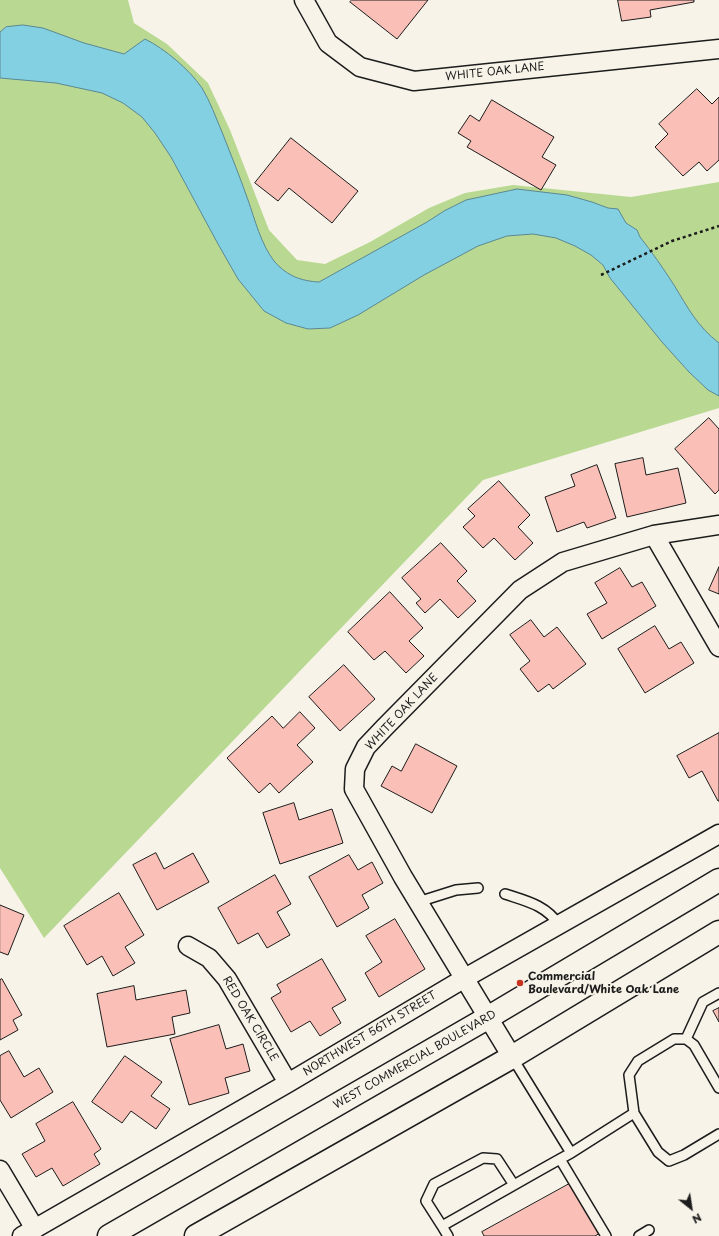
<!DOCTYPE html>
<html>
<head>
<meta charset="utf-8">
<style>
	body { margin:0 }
	#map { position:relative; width:719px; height:1236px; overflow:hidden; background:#f7f3e8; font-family:"Playpen Sans",sans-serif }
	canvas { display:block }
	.north { position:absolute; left:671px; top:1188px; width:40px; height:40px; -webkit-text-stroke:3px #f7f3e8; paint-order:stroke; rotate:150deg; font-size:11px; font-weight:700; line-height:16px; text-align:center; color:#1c1c1c }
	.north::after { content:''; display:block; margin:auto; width:14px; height:18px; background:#1c1c1c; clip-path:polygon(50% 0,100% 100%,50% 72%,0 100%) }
</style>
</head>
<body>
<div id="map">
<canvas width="719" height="1236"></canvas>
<div class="north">N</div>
</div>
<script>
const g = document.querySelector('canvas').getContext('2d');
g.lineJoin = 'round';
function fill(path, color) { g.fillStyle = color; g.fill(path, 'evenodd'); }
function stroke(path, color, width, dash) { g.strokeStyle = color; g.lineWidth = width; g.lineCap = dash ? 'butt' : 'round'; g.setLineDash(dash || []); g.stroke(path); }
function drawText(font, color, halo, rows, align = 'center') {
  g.font = font + ' "Playpen Sans",sans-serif'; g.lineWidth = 4; g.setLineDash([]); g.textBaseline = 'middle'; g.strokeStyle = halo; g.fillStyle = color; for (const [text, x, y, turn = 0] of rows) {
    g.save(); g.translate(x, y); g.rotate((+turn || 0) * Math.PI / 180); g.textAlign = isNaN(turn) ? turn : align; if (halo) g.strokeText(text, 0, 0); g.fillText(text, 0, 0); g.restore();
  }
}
const green = new Path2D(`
	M0 0H128L134 23 167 44 208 83 230 130 269 230 297 260 325 264 370 242 429 208 465 193 513 185 631 197 719 182V408L483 480 44 938 0 868Z`);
const water = new Path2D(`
	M23 25 43 28 84 43 124 54 145 39C165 49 189 69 202 88 210 101 216 118 222 132 231 155 240 177 248 200 255 220 261 244 274 261 287 276 301 281 319 282L427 222 444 211 466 200 517 189 567 195 592 202 608 208 618 209 626 223 637 230 640 237C652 252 663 268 674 285 688 308 697 326 719 343V396L708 390 689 372 662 342 610 278 603 265 591 255 575 246 556 238 533 234 507 236 478 246 424 275 358 315 330 328 308 329 286 323 264 311 238 279 218 244 171 157 155 133 142 117 123 103 102 93 56 83 0 78V32L6 27Z`);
const building = new Path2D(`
	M352 0H428L397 39 350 2Z
	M618 0H694V2L650 10 651 17 622 21Z
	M697 89 712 104 719 97V160L707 171 699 162 683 176 655 147 668 134 659 124Z
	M492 100 554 137 542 157 556 165 541 190 467 147 471 141 458 133 470 115 479 121Z
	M291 138 358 191 332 223 289 188 278 201 255 183Z
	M709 418 719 429V490L715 494 675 449Z
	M643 458 646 475 678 468 686 503 627 517 615 464Z
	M597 465 616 518 587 528 584 522 557 532 545 497 575 486 571 475Z
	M499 481 530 515 518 527 533 543 515 560 494 538 483 548 463 527 475 516 468 509Z
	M441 543 467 571 457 581 476 601 458 618 440 599 425 613 416 603 421 599 402 578Z
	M719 567V594L709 590Z
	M620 568 632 587 642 582 656 606 602 639 587 614 607 603 595 583Z
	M390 592 423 628 409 641 424 656 406 673 385 651 374 660 348 632Z
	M531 620 544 637 557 627 586 664 553 689 549 684 538 692 520 669 530 661 510 635Z
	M655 626 669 649 681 642 694 663 645 693 618 649Z
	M344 665 375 699 340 731 309 697Z
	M300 712 315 728 297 745 313 762 279 793 270 783 259 793 227 758 272 716 283 728Z
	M719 733V801H718L702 771 689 778 677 756Z
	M416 744 457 766 432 813 381 786 392 766 401 771Z
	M294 803 299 820 332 809 343 843 280 864 263 813Z
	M156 853 164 869 193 853 209 882 157 910 133 865Z
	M349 855 358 870 372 862 383 883 362 895 369 908 337 927 309 877Z
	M275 875 291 904 277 912 290 935 267 948 258 933 238 944 218 908Z
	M119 893 144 935 125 947 135 963 113 976 102 956 87 965 64 926Z
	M0 905 24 915 8 955 0 952Z
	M395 919 425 969 379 997 365 973 382 962 366 936Z
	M322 959 346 1000 332 1008 341 1023 320 1036 310 1021 291 1032 271 998 281 992 277 985Z
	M2 979 22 1015 13 1020 18 1030 0 1040V980Z
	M134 986 136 1000 186 990 190 1013 172 1017 175 1034 107 1047 97 994Z
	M719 1008V1022L713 1011Z
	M219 1025 226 1049 243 1044 250 1071 225 1078 229 1093 189 1105 170 1039Z
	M9 1051 24 1077 39 1068 53 1092 11 1118 0 1100V1056Z
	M125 1056 162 1082 151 1096 170 1109 156 1129 131 1111 122 1123 92 1102Z
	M73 1102 101 1149 94 1154 100 1164 63 1186 52 1168 36 1177 22 1154 45 1141 36 1124Z
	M571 1183 600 1233 595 1236H484L482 1232Z`);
const path = new Path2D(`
	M601 275 672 241 719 226`);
const lane = new Path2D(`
	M505 894C526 901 546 905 559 925
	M418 902 456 890 478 888
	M686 1039 703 1002 719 993
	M512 1057 571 1153C527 1177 485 1202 442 1226L426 1201 434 1184 483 1158 497 1159 514 1185
	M719 1088 694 1045 686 1039H674L638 1061 629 1075 634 1113 658 1152 669 1161 684 1155 719 1134
	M571 1153 634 1113
	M560 1159 606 1236
	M442 1226 448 1236
	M639 1236 649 1230`);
const street = new Path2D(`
	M304 0 328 43 360 67 414 81 719 49
	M654 535 719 647
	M188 946 209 958 227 979 288 1083
	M512 1057 403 877 354 789 355 769 366 747 384 728 520 590 563 562 654 535 719 525
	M0 1170 35 1229
	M22 1236 288 1083 465 978 719 834`);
const highway = new Path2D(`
	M109 1236 489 1017 719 880
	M196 1236 512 1057 719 932`);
const markers = [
	[520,983,4,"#c8321e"]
];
const streetNames = [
	["WHITE OAK LANE",495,72,-6],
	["WHITE OAK LANE",402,712,-47],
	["RED OAK CIRCLE",250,1019,59],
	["NORTHWEST 56TH STREET",370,1034,-31],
	["WEST COMMERCIAL BOULEVARD",415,1060,-30]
];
const poiNames = [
	["Commercial",528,977],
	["Boulevard/White Oak Lane",528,990]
];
fill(green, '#b9d992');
fill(water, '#83d0e3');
stroke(water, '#5a8893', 1);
fill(building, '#fabfb6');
stroke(building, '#1c1c1c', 1);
stroke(lane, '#1c1c1c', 12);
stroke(street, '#1c1c1c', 21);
stroke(highway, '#1c1c1c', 25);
stroke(path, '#1c1c1c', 2.5, [3, 3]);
stroke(lane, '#f7f3e8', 9);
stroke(street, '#f7f3e8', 18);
stroke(highway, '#f7f3e8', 22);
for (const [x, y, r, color] of markers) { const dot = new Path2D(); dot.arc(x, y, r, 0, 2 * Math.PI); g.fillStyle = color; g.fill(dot); stroke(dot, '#f7f3e8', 1.5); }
drawText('11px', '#1c1c1c', '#f7f3e8', streetNames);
drawText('bold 11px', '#1c1c1c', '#f7f3e8', poiNames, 'left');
</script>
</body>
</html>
